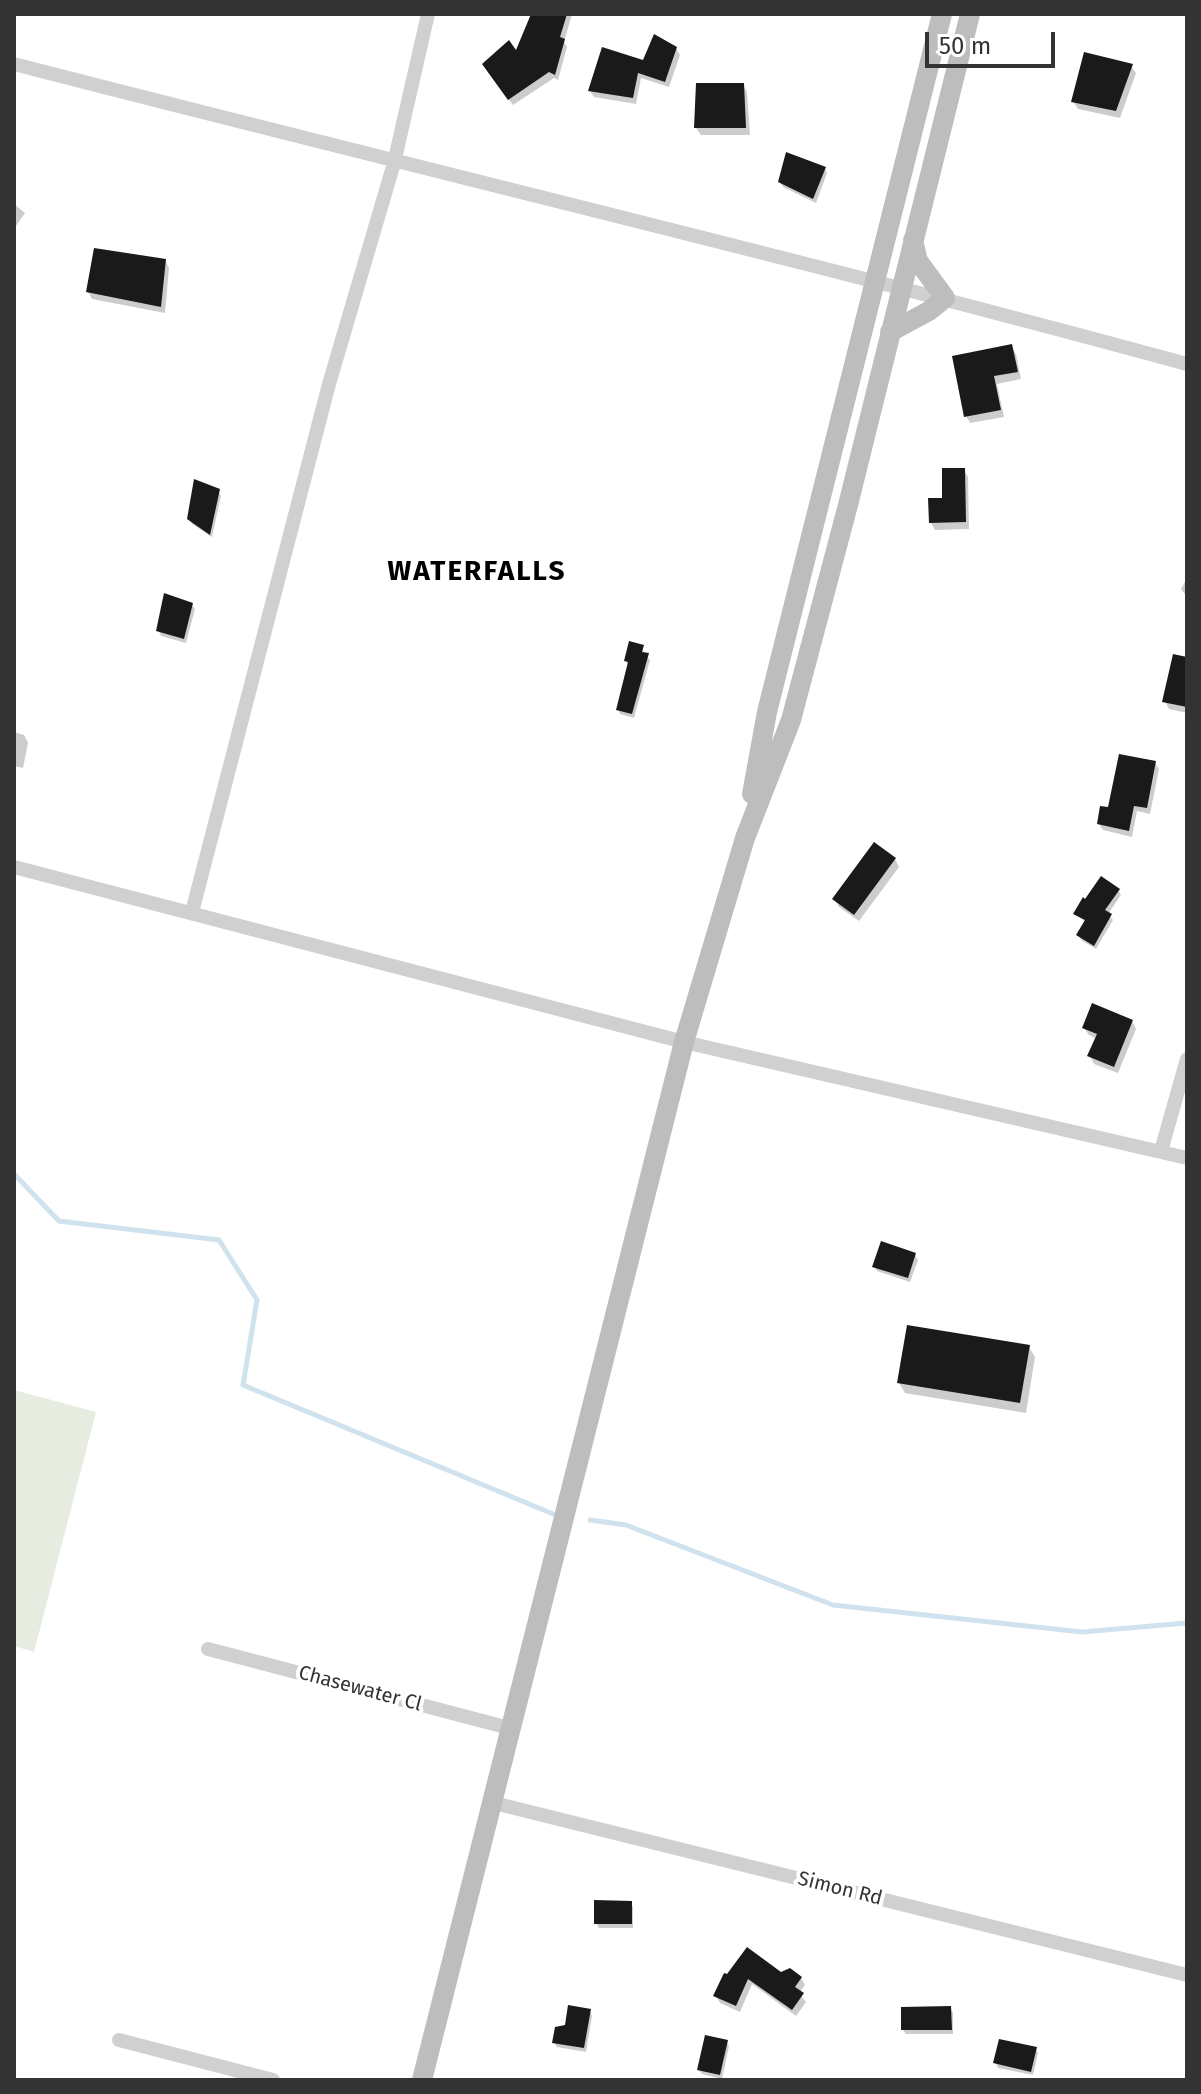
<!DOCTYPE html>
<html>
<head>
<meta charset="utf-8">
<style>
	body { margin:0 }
	#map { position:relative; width:1201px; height:2094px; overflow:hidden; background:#fff; font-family:"Fira Sans",sans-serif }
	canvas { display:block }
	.frame { position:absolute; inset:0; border:16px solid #333; pointer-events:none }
	.scale { position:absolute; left:925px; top:32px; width:130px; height:36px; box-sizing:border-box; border:4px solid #333; border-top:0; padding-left:10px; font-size:24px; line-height:28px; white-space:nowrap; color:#333; -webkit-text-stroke:6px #fff; paint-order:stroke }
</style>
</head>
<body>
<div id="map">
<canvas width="1201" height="2094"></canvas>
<div class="frame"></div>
<div class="scale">50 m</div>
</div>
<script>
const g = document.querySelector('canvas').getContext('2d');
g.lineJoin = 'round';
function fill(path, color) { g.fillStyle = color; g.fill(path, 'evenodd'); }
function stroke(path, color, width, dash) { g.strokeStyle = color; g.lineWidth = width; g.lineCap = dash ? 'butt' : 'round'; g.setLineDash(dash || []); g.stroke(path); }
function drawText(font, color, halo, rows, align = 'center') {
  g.font = font + ' "Fira Sans",sans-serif'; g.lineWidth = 8; g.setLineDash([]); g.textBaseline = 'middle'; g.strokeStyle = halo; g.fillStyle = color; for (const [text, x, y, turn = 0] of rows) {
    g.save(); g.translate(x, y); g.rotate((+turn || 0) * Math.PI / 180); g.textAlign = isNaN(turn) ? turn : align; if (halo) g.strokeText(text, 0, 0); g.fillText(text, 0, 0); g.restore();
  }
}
const green = new Path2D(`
	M14 1390 96 1412 34 1652 14 1646Z`);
const shadow = new Path2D(`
	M533 14H572L564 42 567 47 558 80 554 78 513 105 488 72 516 54Z
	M676 48 680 55 669 87 641 78 636 104 594 97 590 91Z
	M1131 66 1136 73 1120 118 1078 109 1073 101Z
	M743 85 747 92 750 135H701L696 128Z
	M825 169 827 173 816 203 783 187 780 182Z
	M14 204 25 213 14 229Z
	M165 260 169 268 165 313 92 299 88 292Z
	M1011 346 1016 354 1021 379 997 384 1004 417 970 423 966 416Z
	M964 470 968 477 969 529 935 530 931 523Z
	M218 491 221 496 212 537 192 524 189 519Z
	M1187 578V597L1181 589Z
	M192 605 195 609 186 643 161 636 159 631Z
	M642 647 644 654 650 660 634 718 620 714 618 709 629 667 626 661Z
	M1187 659V713L1169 709 1165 701Z
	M14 732 24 735 28 743 23 768 14 766Z
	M1155 763 1159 769 1150 814 1137 811 1132 837 1103 830 1099 824Z
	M895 859 899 867 859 921 839 907 834 899Z
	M1118 890 1121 895 1108 914 1113 920 1096 949 1081 940 1079 935 1086 923 1076 914Z
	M1132 1021 1136 1029 1118 1073 1094 1064 1090 1056 1097 1039 1089 1035 1084 1028Z
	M915 1255 918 1260 910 1282 877 1271 874 1266Z
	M1029 1347 1035 1357 1026 1413 905 1393 899 1383Z
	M631 1903 633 1907V1928H599L596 1923Z
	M781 1974 801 1978 805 1985 799 1993 806 2002 796 2016 752 1984 740 2012 720 2003 716 1996 725 1976Z
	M950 2008 953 2013V2034H906L903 2030Z
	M590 2011 592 2016 586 2052 557 2047 554 2042Z
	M727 2042 729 2046 722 2079 702 2074 699 2070Z
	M1035 2048 1038 2053 1033 2075 998 2068 996 2063Z`);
const stream = new Path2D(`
	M14 1174 59 1221 219 1240 257 1300 243 1385 558 1516
	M590 1520 626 1525 833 1605 1082 1632 1187 1623`);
const building = new Path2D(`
	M531 14H567L560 37 565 39 555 75 549 72 508 100 482 64 509 40 516 50Z
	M654 34 677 47 665 82 638 73 633 98 588 91 602 47 643 60Z
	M1084 52 1133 64 1116 111 1071 102Z
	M696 83H744L746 128H694Z
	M786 152 826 167 813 199 778 182Z
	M94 248 166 259 161 307 86 292Z
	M1012 344 1018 372 994 376 1001 410 964 417 952 356Z
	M942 468H965L966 522 929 523 928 498H942Z
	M194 479 220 489 210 535 187 519Z
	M164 593 193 603 184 639 156 631Z
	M629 641 644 645 642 652 649 653 632 714 616 710 628 662 624 661Z
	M1173 654 1187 657V707L1162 702Z
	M1119 754 1156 761 1147 808 1134 806 1129 831 1097 824 1100 806 1108 807Z
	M874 842 896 858 854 915 832 899Z
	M1101 876 1120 889 1105 910 1112 914 1094 946 1076 935 1085 920 1073 914 1083 897 1085 899Z
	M1092 1003 1133 1020 1114 1067 1087 1056 1097 1034 1082 1028Z
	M881 1241 916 1253 908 1278 872 1267Z
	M907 1325 1030 1345 1020 1403 897 1383Z
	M594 1900 632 1901V1924H594Z
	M747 1947 781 1972 790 1968 802 1977 795 1987 804 1993 792 2010 748 1979 736 2006 713 1996 724 1973 727 1974Z
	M568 2005 591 2009 584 2048 552 2043 555 2027 565 2025Z
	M951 2006 952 2030H901V2007Z
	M705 2035 728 2040 720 2075 697 2070Z
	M999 2039 1037 2047 1031 2072 993 2063Z`);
const street = new Path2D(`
	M14 64C405 165 798 258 1187 364
	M14 867 684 1042 1187 1158
	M192 912 329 384 394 163 428 14
	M1161 1151 1187 1059
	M208 1649 513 1729
	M494 1803 1187 1975
	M119 2040 273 2080`);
const secondary = new Path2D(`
	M890 332 929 311 945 298 918 261 913 240
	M752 794 767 712 942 14
	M422 2080 684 1042 745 838 791 720 848 505 970 14`);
const streetNames = [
	["Chasewater Cl",360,1689,15],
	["Simon Rd",840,1889,14]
];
const districtNames = [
	["WATERFALLS",477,572]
];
fill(green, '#e6ecdf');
fill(shadow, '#0003');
stroke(stream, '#cfe2ee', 5);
fill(building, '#1a1a1a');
stroke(street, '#d0d0d0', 14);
stroke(secondary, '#bdbdbd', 20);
drawText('20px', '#333', '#fff', streetNames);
g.letterSpacing = '2px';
drawText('bold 28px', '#000', '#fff', districtNames);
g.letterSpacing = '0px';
</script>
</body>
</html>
